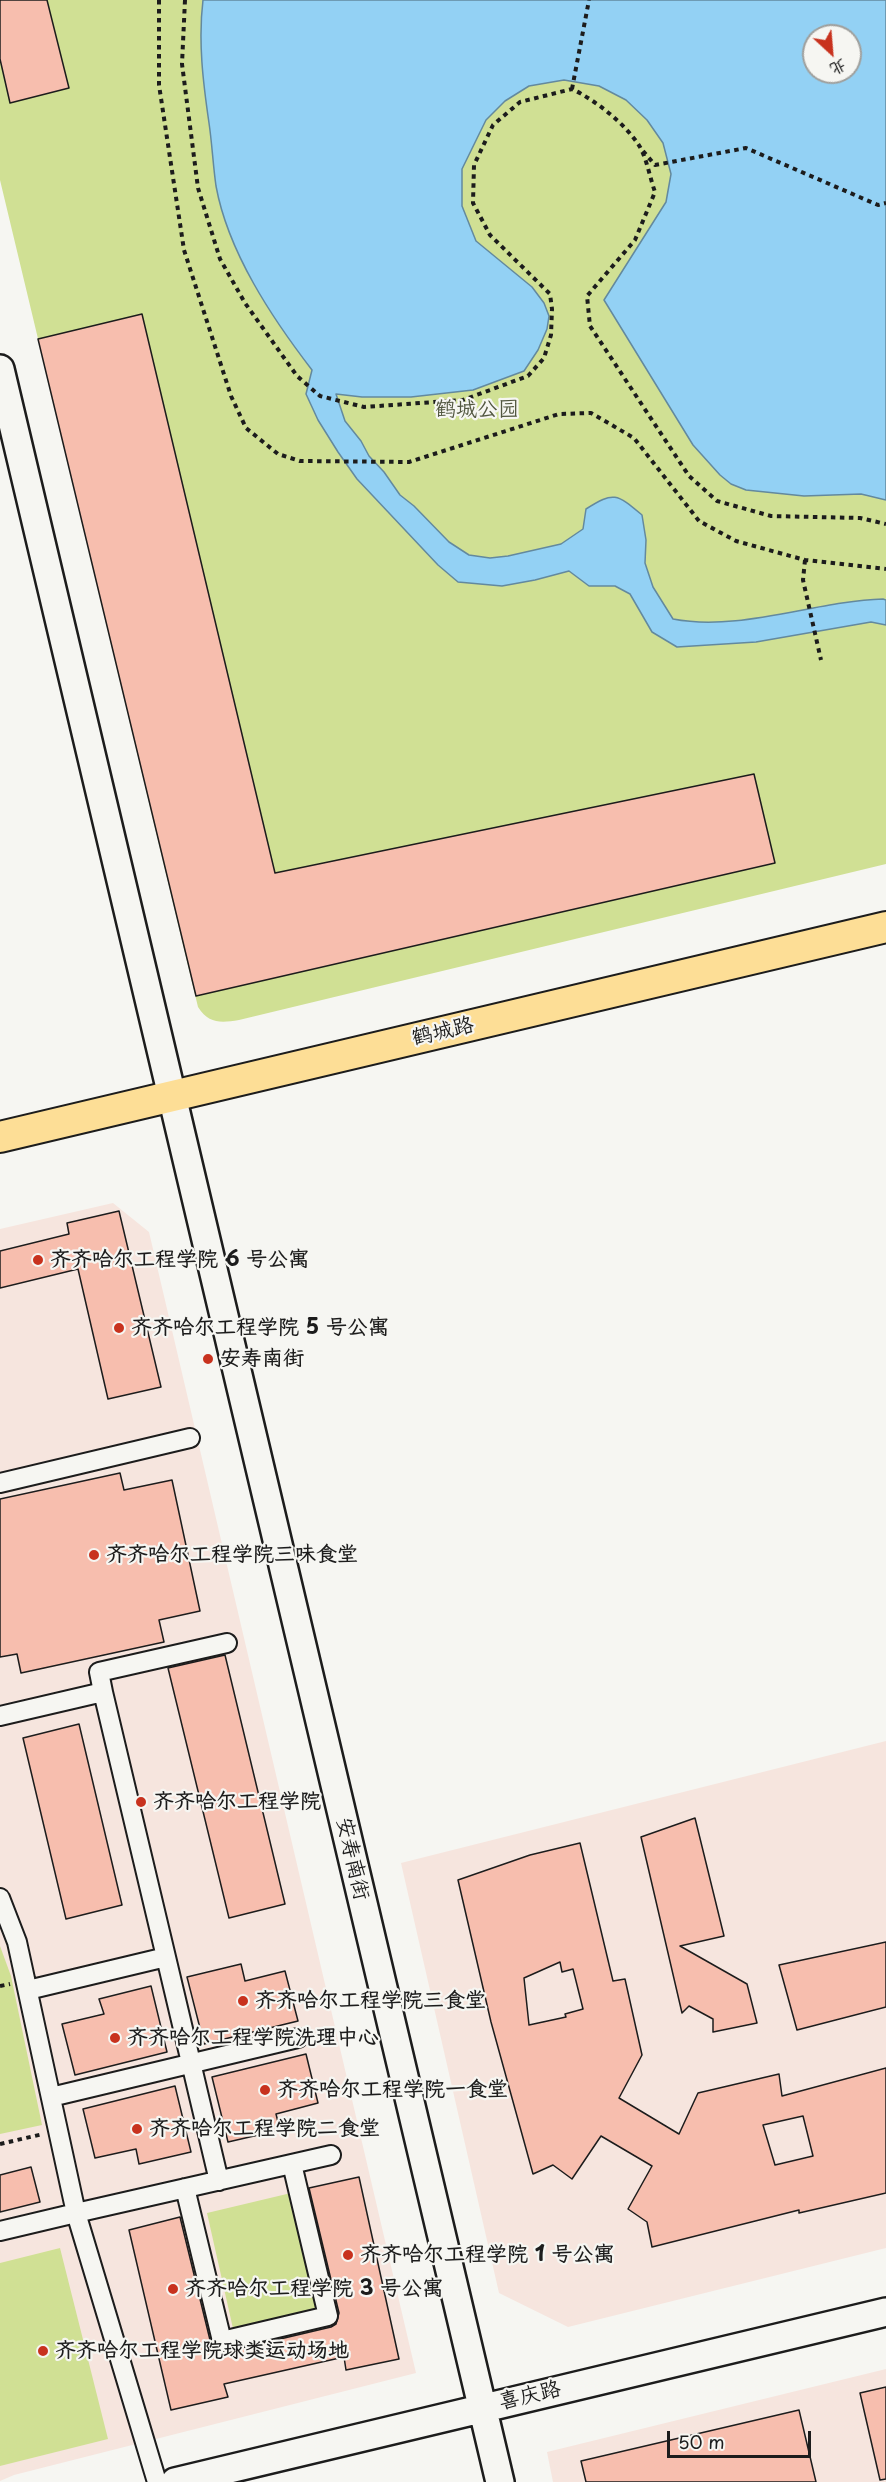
<!DOCTYPE html>
<html>
<head>
<meta charset="utf-8">
<style>
	body { margin:0 }
	#map { position:relative; width:886px; height:2482px; overflow:hidden; background:#f6f6f2; font-family:"Playpen Sans","LXGW WenKai TC",sans-serif }
	canvas { display:block }
	.north { position:absolute; left:802px; top:24px; width:60px; height:60px; box-sizing:border-box; background:#f6f6f2; border:2px solid #9f9f9c; border-radius:50%; rotate:154deg; font-size:16px; font-weight:700; line-height:24px; text-align:center; color:#1c1c1c }
	.north::after { content:''; display:block; margin:auto; width:21px; height:27px; background:#c8321e; clip-path:polygon(50% 0,100% 100%,50% 72%,0 100%) }
	.scale { position:absolute; left:667px; top:2431px; width:144px; height:27px; box-sizing:border-box; border:3px solid #1c1c1c; border-top:0; padding-left:8px; font-size:18px; line-height:21px; white-space:nowrap; color:#1c1c1c; -webkit-text-stroke:4px #f6f6f2; paint-order:stroke }
</style>
</head>
<body>
<div id="map">
<canvas width="886" height="2482"></canvas>
<div class="north">北</div>
<div class="scale">50 m</div>
</div>
<script>
const g = document.querySelector('canvas').getContext('2d');
g.lineJoin = 'round';
function fill(path, color) { g.fillStyle = color; g.fill(path, 'evenodd'); }
function stroke(path, color, width, dash) { g.strokeStyle = color; g.lineWidth = width; g.lineCap = dash ? 'butt' : 'round'; g.setLineDash(dash || []); g.stroke(path); }
function drawText(font, color, halo, rows, align = 'center') {
  g.font = font + ' "Playpen Sans","LXGW WenKai TC",sans-serif'; g.lineWidth = 4.5; g.setLineDash([]); g.textBaseline = 'middle'; g.strokeStyle = halo; g.fillStyle = color; for (const [text, x, y, turn = 0] of rows) {
    g.save(); g.translate(x, y); g.rotate((+turn || 0) * Math.PI / 180); g.textAlign = isNaN(turn) ? turn : align; if (halo) g.strokeText(text, 0, 0); g.fillText(text, 0, 0); g.restore();
  }
}
const built = new Path2D(`
	M113 1203 149 1232 416 2373 14 2475 0 2481V1229Z
	M886 1741V2248L568 2327 499 2293 401 1863Z
	M886 2369V2482H553L547 2452Z`);
const green = new Path2D(`
	M0 0H886V864L239 1020C221 1023 209 1024 198 1007L0 180ZM814 36H850V72H814Z
	M0 1946 11 1976 42 2125 0 2134Z
	M291 2193 318 2313 234 2333 207 2213Z
	M60 2248 108 2439 0 2466V2263Z`);
const water = new Path2D(`
	M203 0H886V500L861 494 804 496 746 490 731 484 720 475 693 445 604 300 666 202 671 174 663 143 647 120 626 100 599 86 564 80 529 86 505 101 486 120 462 169V206L476 241 532 287 544 303 549 316 547 329 538 350 524 371 473 390 411 397H362L336 394 345 421 361 441 369 456 384 472 400 495 414 506 449 542 469 555 490 558 508 556 561 544 583 529 586 509C614 491 617 494 642 515L646 540 645 563 653 587 673 619C740 632 815 601 883 599L886 600V625L871 622 756 642 677 647 652 632 630 594 615 586H589L569 571 535 580 502 586 458 582 438 565 357 479 338 452 318 420 306 394 312 370C272 318 228 252 216 186 213 165 212 143 209 123 203 82 198 41 203 0ZM814 36H850V72H814Z`);
const building = new Path2D(`
	M0 0H47L69 88 10 103 0 59Z
	M142 314 275 873 754 774 775 863 196 996 38 339Z
	M119 1211 161 1387 108 1399 78 1269 0 1288V1251L69 1234 67 1223Z
	M120 1473 124 1490 172 1480 200 1611 159 1620 164 1642 21 1673 17 1654 0 1657V1499Z
	M225 1655 285 1904 229 1918 168 1668Z
	M79 1724 122 1905 66 1919 23 1738Z
	M695 1818 724 1936 680 1946 747 1984 757 2023 713 2032V2019L689 2006 682 2013 641 1837Z
	M580 1843 613 1981 625 1979 642 2055 619 2098 679 2134 698 2093 779 2074 782 2096 886 2068V2193L799 2213V2210L652 2247 647 2222 628 2209 652 2166 601 2136 572 2179 553 2165 533 2174 491 2022 458 1880 530 1855ZM560 1962 562 1972 573 1969 583 2009 565 2014 566 2017 529 2025 524 1978ZM803 2116 813 2156 775 2165 763 2125Z
	M886 1942V2007L797 2030 779 1965Z
	M241 1964 245 1981 285 1971 298 2021 204 2044 187 1977Z
	M151 1986 167 2052 75 2075 62 2024 104 2014 99 1999Z
	M306 2054 318 2103 276 2114 280 2130 228 2142 212 2077Z
	M175 2086 191 2152 139 2164 136 2149 95 2158 83 2109Z
	M31 2167 40 2202 0 2212V2175Z
	M359 2177 399 2359 346 2370 344 2357 224 2384 228 2397 171 2410 129 2230 180 2217 211 2344 214 2349 225 2352 331 2327 336 2324 339 2313 309 2188Z
	M886 2387V2479L880 2480 860 2393Z
	M799 2410 816 2482H586L581 2461Z`);
const path = new Path2D(`
	M159 0V85L184 250 231 396 246 428 278 454 300 461 409 462 559 414 591 413 634 438 699 521 736 541 805 560 886 569
	M185 0 182 64 198 188 220 259 245 303 297 376 320 396 364 407 463 400 528 376 544 358 551 335 552 309 550 294 490 235 473 203 474 165 493 125 520 102 572 89C595 100 626 124 640 147 647 160 650 178 655 192L635 240 587 296 590 326 689 476 717 501 771 516 860 518 886 524
	M572 89 589 0
	M643 151 655 165 746 148 878 205 886 203
	M805 560 803 580 821 660
	M0 1986 10 1984
	M0 2144 43 2134`);
const street = new Path2D(`
	M0 1483 190 1438
	M103 1692 99 1672 227 1643
	M0 1716 103 1692 166 1957
	M0 1898 17 1942 76 2213 0 2231
	M28 1990 166 1957 219 2181
	M51 2097 298 2038
	M185 2188 222 2341 328 2316 292 2164
	M157 2482 76 2213 331 2155`);
const secondary = new Path2D(`
	M0 369 500 2482
	M175 2482 886 2312`);
const primary = new Path2D(`
	M0 1137 886 927`);
const markers = [
	[38,1260,6,"#c8321e"],
	[119,1328,6,"#c8321e"],
	[208,1359,6,"#c8321e"],
	[94,1555,6,"#c8321e"],
	[141,1802,6,"#c8321e"],
	[243,2001,6,"#c8321e"],
	[115,2038,6,"#c8321e"],
	[265,2090,6,"#c8321e"],
	[137,2129,6,"#c8321e"],
	[348,2255,6,"#c8321e"],
	[173,2289,6,"#c8321e"],
	[43,2351,6,"#c8321e"]
];
const parkNames = [
	["鹤城公园",477,410]
];
const streetNames = [
	["鹤城路",443,1032,-13],
	["安寿南街",352,1859,77],
	["喜庆路",530,2396,-13]
];
const poiNames = [
	["齐齐哈尔工程学院 6 号公寓",50,1260],
	["齐齐哈尔工程学院 5 号公寓",131,1328],
	["安寿南街",220,1359],
	["齐齐哈尔工程学院三味食堂",106,1555],
	["齐齐哈尔工程学院",153,1802],
	["齐齐哈尔工程学院三食堂",255,2001],
	["齐齐哈尔工程学院洗理中心",127,2038],
	["齐齐哈尔工程学院一食堂",277,2090],
	["齐齐哈尔工程学院二食堂",149,2129],
	["齐齐哈尔工程学院 1 号公寓",360,2255],
	["齐齐哈尔工程学院 3 号公寓",185,2289],
	["齐齐哈尔工程学院球类运动场地",55,2351]
];
fill(built, '#f6e5de');
fill(green, '#d0e094');
fill(water, '#93d1f4');
stroke(water, '#63899e', 1.5);
fill(building, '#f7beae');
stroke(building, '#1c1c1c', 1.5);
stroke(street, '#1c1c1c', 22);
stroke(secondary, '#1c1c1c', 32);
stroke(primary, '#1c1c1c', 34);
stroke(path, '#1c1c1c', 4, [4.5, 4.5]);
stroke(street, '#f6f6f2', 18);
stroke(secondary, '#f6f6f2', 27);
stroke(primary, '#fdde96', 30);
for (const [x, y, r, color] of markers) { const dot = new Path2D(); dot.arc(x, y, r, 0, 2 * Math.PI); g.fillStyle = color; g.fill(dot); stroke(dot, '#f6f6f2', 2); }
drawText('21px', '#525740', '#f6f6f2', parkNames);
drawText('21px', '#1c1c1c', '#f6f6f2', streetNames);
drawText('bold 21px', '#1c1c1c', '#f6f6f2', poiNames, 'left');
</script>
</body>
</html>
